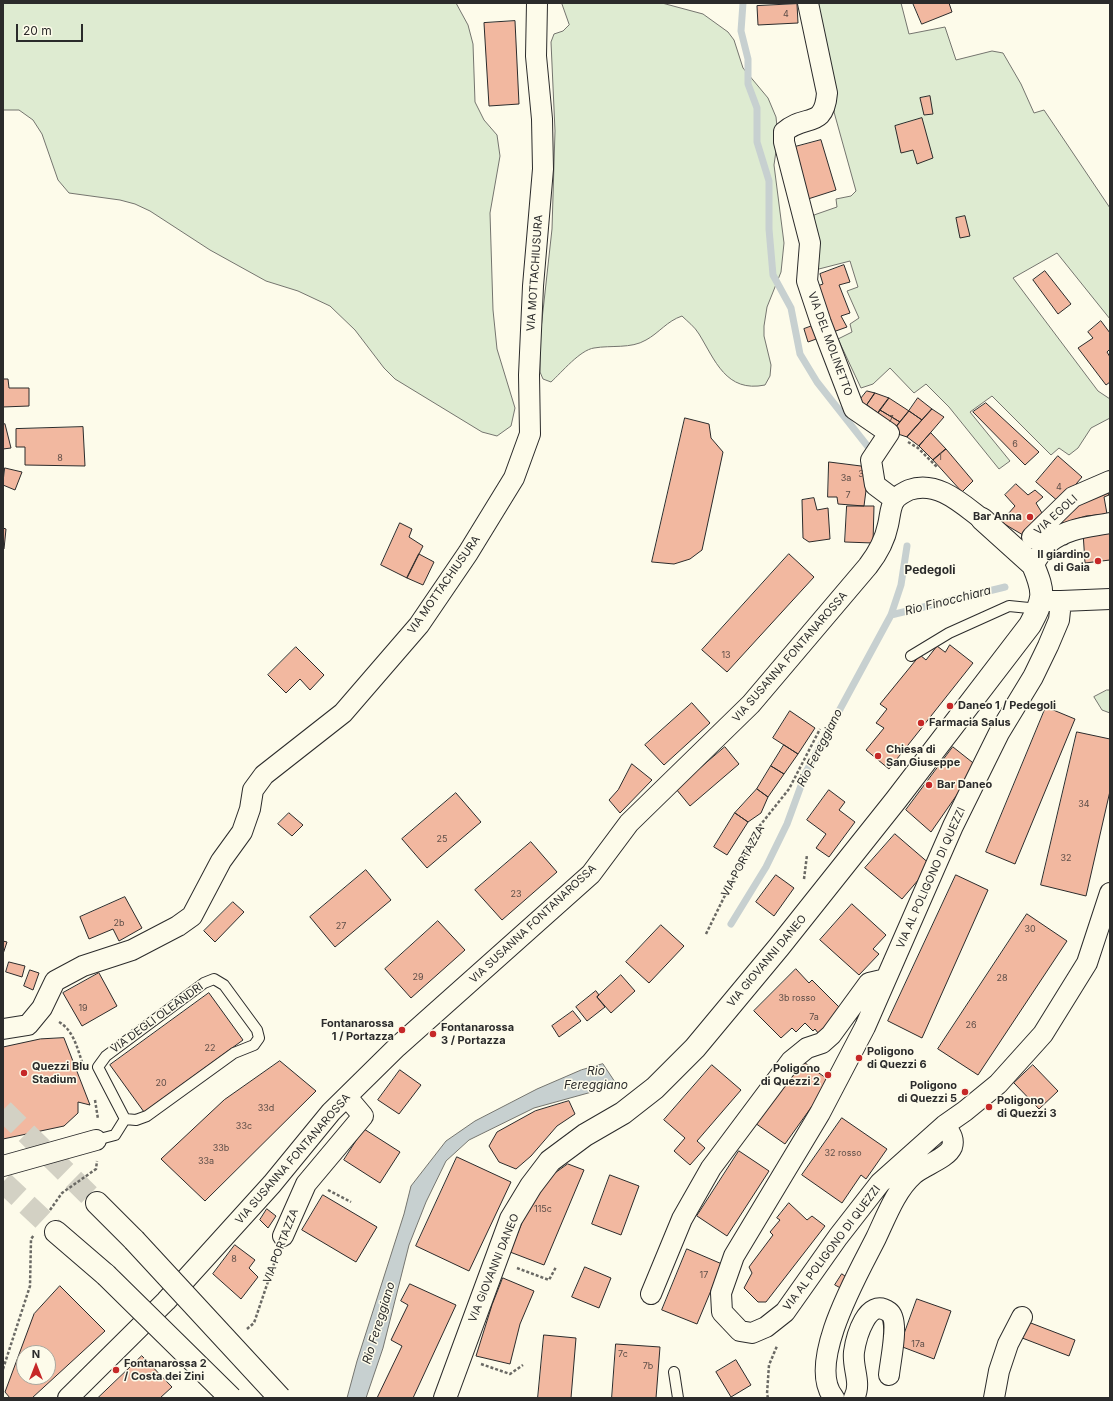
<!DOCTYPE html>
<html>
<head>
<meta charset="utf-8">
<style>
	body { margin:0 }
	#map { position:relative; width:1113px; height:1401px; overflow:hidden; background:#fdfbea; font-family:Inter,sans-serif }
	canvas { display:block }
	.frame { position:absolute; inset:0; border:4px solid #2b2b2b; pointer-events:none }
	.north { position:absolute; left:16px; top:1345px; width:40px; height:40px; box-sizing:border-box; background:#fdfbea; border:1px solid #a9a89e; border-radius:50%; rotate:0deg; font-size:11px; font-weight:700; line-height:16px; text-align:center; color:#2b2b2b }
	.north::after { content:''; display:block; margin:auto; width:14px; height:18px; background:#c62828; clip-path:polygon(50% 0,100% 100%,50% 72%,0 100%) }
	.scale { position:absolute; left:16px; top:24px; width:67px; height:18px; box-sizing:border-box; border:2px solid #2b2b2b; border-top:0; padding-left:5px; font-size:12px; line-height:14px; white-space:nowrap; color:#2b2b2b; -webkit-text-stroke:3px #fdfbea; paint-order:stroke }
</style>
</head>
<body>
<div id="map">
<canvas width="1113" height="1401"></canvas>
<div class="frame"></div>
<div class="north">N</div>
<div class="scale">20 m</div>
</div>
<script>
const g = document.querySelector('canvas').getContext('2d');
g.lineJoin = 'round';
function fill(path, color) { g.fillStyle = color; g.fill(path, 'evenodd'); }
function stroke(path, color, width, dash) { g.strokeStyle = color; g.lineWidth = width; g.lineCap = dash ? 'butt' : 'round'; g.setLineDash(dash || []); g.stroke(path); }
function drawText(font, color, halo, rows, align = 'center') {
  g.font = font + ' Inter,sans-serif'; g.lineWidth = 3; g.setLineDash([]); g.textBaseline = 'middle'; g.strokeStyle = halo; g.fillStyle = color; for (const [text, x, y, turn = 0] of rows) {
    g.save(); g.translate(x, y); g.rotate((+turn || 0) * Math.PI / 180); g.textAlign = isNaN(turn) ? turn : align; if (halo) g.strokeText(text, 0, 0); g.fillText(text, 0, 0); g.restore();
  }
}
const green = new Path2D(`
	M3 3H456L468 25 473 44 475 102 484 120 497 135 500 156 490 213 493 310 497 349 515 408 511 426 497 436 482 432 395 379 384 368 355 330 330 306 298 291 266 281 210 250 150 211 135 204 120 200 69 193 58 180 42 134 33 120 19 110H3Z
	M562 3H662L703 14 728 32 734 40 743 68 768 98 776 117 778 137 774 165 784 243 781 272 767 307 764 326V336L771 365 770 376 765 385C726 393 715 360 699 334 695 327 687 321 682 316 667 321 659 333 646 340 631 349 611 345 594 348 580 350 562 372 551 382L543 379 540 372V338L552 229 555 131 551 42 554 34 563 31 569 25Z
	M817 3H901L909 34 945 27 956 60 992 51 1003 53 1021 84 1034 113 1044 110 1110 208V319L1057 253 1013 278 1098 391 1110 399V418L1091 428 1078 448 1069 455 1059 448 1051 455 992 396 970 412 1010 461 999 469 949 407 926 384 914 393 890 368 873 384 861 388 838 339 852 332 850 324 859 318 847 291 858 287 850 261 815 270 814 215 837 207 836 199 851 196 856 191 834 112V90Z
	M1107 690H1110V713L1102 710 1094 697Z`);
const water = new Path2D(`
	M603 1064 617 1085 534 1108 469 1140 446 1161 426 1202 409 1245 383 1348 366 1398H347L357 1361 404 1214 411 1186 446 1141 475 1121 537 1089 581 1070Z`);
const stream = new Path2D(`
	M743 3 741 31 748 59V84L757 108V142L769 181V229L773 275 791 308 800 354 817 382 869 448
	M891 615 1005 587
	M731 924 766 867 787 824 806 772 891 615 901 585 907 546`);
const building = new Path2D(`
	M913 3H949L952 12 922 24Z
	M797 4 798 23 758 25 757 6Z
	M515 21 519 104 489 106 484 23Z
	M930 96 933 114 924 115 920 98Z
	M922 118 933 158 917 164 913 150 901 153 895 126Z
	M821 140 836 190 808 199 791 148Z
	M965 216 970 236 960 238 956 218Z
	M844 265 850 282 839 285 850 313 841 316 847 327 833 332 812 288 823 284 820 274Z
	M1045 271 1071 304 1058 314 1033 280Z
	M1101 321 1110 333V349L1107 352 1110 357V382L1106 385 1078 348 1093 338 1088 332Z
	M815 325 819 338 808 342 804 329Z
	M3 379H8L9 388H29V406L3 407Z
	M867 391 875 393 861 413 855 406Z
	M875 393 889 398 878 413 867 405Z
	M889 398 909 411 900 422 880 410Z
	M918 398 932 409 922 420 909 411Z
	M986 403 1039 452 1025 465 973 412Z
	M932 409 944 417 919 446 907 437Z
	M880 410 900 422 892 432 874 420Z
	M909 411 922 420 907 437 892 432Z
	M685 418 709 424 711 438 723 452 702 550 690 559 674 564 652 562Z
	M5 424 11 448 3 449V425Z
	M83 427 85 466 25 465V447H16V429Z
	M931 433 946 449 933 460 919 446Z
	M946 449 973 481 962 492 933 460Z
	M1058 456 1082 477 1060 503 1036 482Z
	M829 462 869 467 864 506 838 504 837 497H828Z
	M5 468 22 472 15 490 3 485Z
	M1016 484 1028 495 1035 490 1043 497 1036 503 1042 513 1033 521 1037 526 1023 535 1001 522 1015 506 1005 495Z
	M1104 487 1109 495 1104 497 1107 514 1086 516 1047 528Z
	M814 498 817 510 828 508 830 539 809 542 803 538 802 500Z
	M847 506H874L873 543 845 542Z
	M400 523 412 529 409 537 423 546 407 578 381 565Z
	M1110 527V560L1085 563 1083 532Z
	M3 528 6 529 4 549H3Z
	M419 554 434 562 423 585 407 578Z
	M789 554 814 577 727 672 702 650Z
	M950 645 973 663 889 769 866 750 884 728 876 723 887 709 880 704 920 655 926 660 937 646 945 652Z
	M296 647 324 675 310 690 300 679 286 693 268 675Z
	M692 703 710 723 664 765 645 745Z
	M1046 707 1075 719 1015 864 986 852Z
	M790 711 815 728 798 754 773 738Z
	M1077 732 1110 739V791L1086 896 1041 885Z
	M784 745 798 754 784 774 771 766Z
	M725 747 739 764 690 806 676 789Z
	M953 747 977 766 931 832 906 810Z
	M632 764 652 780 620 813 609 800 618 790Z
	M771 766 784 774 768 797 757 789Z
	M757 789 768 797 761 813 748 822 735 813Z
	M829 790 845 802 839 810 855 822 829 857 816 848 826 834 807 820Z
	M456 793 481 822 427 868 402 839Z
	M289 813 303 825 292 836 278 824Z
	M735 813 748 822 727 855 714 847Z
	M895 834 931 865 902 899 865 868Z
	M531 842 557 872 502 920 475 890Z
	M366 870 391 900 335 947 310 917Z
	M776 875 794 888 774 916 756 902Z
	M956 875 988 890 922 1038 888 1021Z
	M125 897 142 928 119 941 113 929 89 939 80 917Z
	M233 902 244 912 215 942 204 931Z
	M852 904 886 935 873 949 879 954 859 975 820 940Z
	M1027 914 1067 941 978 1075 938 1049Z
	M438 921 465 950 411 998 385 969Z
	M661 925 684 946 649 983 626 962Z
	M3 941 7 942 3 954Z
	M9 962 25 966 22 977 6 972Z
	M796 969 809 983 812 980 842 1010 818 1033 815 1029 813 1031 805 1023 796 1032 792 1028 781 1038 754 1011Z
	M30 970 39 973 33 990 24 986Z
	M99 973 117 1006 82 1026 63 993Z
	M621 975 635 991 611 1013 597 997Z
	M596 991 599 995 597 997 605 1007 587 1021 576 1007Z
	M209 993 243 1040 144 1112 110 1065Z
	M573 1011 581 1021 559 1037 552 1026Z
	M64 1038 90 1105 78 1102V1113L64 1126 3 1139V1047L40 1039Z
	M801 1060 830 1081 785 1144 755 1123Z
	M280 1061 316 1091 205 1201 161 1159 224 1100Z
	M712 1065 741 1090 697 1141 705 1148 690 1165 674 1151 685 1138 664 1120Z
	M1033 1065 1058 1091 1039 1109 1014 1083Z
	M400 1070 421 1085 399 1114 378 1100Z
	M569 1101 575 1114 557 1126 531 1156 516 1169 499 1162 489 1146 497 1132 535 1111Z
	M842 1118 887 1149 866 1179 861 1175 842 1203 802 1175Z
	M364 1129 400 1152 380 1183 344 1160Z
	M739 1151 769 1171 727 1236 697 1216Z
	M457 1157 511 1182 469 1271 416 1246Z
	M568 1164 584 1170 544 1265 510 1252 527 1210 551 1176Z
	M610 1175 639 1186 621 1235 592 1224Z
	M323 1195 377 1227 356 1262 302 1230Z
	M789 1203 807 1220 812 1216 825 1226 766 1302H758L744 1288 752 1273 749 1267 773 1235 770 1232 780 1220 777 1218Z
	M267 1209 276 1216 268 1228 260 1220Z
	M235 1245 255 1260 249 1268 258 1277 241 1299 213 1274Z
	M687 1249 722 1264 697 1324 662 1310Z
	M585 1267 611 1278 599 1308 572 1297Z
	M842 1274 852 1281 846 1291 835 1285Z
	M503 1278 534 1291 520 1324 510 1364 476 1356 492 1305Z
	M410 1284 456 1305 413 1398H377L402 1346 391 1340 408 1305 401 1301Z
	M60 1286 105 1331 32 1398H10L5 1392 34 1314ZM24 1353H48V1377H24Z
	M917 1299 951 1311 934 1359 900 1346Z
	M1023 1320 1075 1340 1069 1356 1017 1336Z
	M544 1335 576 1338 571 1398H538Z
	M616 1344 660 1347 656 1398H612Z
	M142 1356 172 1387 160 1398H98Z
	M736 1360 751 1385 731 1397 716 1372Z`);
const highwayTunnel = new Path2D(`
	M3 1110 97 1203
	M3 1182 56 1232`);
const path = new Path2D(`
	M908 442 918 448 937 467
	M804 879 807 855
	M706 934 758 828 789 789 820 729
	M59 1022C73 1030 77 1047 82 1062
	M95 1100 98 1119
	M328 1190 351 1202
	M50 1210 62 1193 96 1169 97 1161
	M517 1268 549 1280 556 1267
	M247 1329 254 1323 277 1255
	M481 1364 510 1374 523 1365
	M3 1369 30 1286 31 1239 34 1235
	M768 1398 767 1394 769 1365 777 1346`);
const lane = new Path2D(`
	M911 656 949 633 1009 606 1039 609
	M214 979 224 985 257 1030 259 1038 254 1045 234 1053 147 1116 136 1120 125 1119 98 1067 106 1056 204 983Z
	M96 1140 115 1135 125 1119
	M674 1372 678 1398`);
const street = new Path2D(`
	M808 3 827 93C824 130 805 113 784 132V142L810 243 807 281 821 323 854 409 889 433 871 460 875 485 895 500
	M1062 535H1053L1034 539 1032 537 1073 497 1110 481
	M1033 565C1038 558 1043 548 1050 542 1067 528 1090 527 1110 523
	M1042 601H1061L1059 620 1048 646 1033 677 999 733 953 826 865 1027 820 1113 734 1256 721 1293 722 1312 740 1331 752 1333 766 1327 785 1312 838 1237 880 1183 945 1125 965 1111 998 1084 1043 1034 1087 963 1110 893
	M1061 601 1110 599
	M3 1029 28 1025 42 1008 55 981 83 966 132 950 178 926 192 916 221 861 242 832 250 809 253 790 264 775 343 713 419 625 468 553 514 478 530 434 529 375 533 286 543 169 542 119 536 56 537 3
	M3 1166 96 1140
	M283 1236 306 1184 363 1116 347 1097
	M651 1294 682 1219 711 1168 791 1061 807 1048 822 1043 831 1035 869 983 886 979
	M68 1398 166 1301 272 1184 331 1112 397 1047 591 874 629 823 751 704 868 566C878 553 885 540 888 525 890 517 890 508 894 501 897 496 903 493 909 490 937 480 961 503 982 519
	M834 1398C805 1364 859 1272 876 1238 886 1217 896 1190 913 1175 922 1166 947 1159 952 1147 955 1138 949 1132 945 1125
	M854 1398C862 1383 852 1368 854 1352 856 1338 867 1296 889 1312 900 1320 890 1362 889 1375
	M994 1398 999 1371 1008 1344 1022 1317`);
const secondary = new Path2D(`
	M445 1398 511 1219 531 1186 550 1161 585 1135 623 1113 655 1088 695 1048 779 947 896 800 1030 625C1044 599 1045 593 1033 565L982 519`);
const highway = new Path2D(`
	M97 1203 134 1240
	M56 1232 106 1275`);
const highwayBridge = new Path2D(`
	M134 1240 280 1398
	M106 1275 231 1398`);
const markers = [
	[1030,517,4,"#c62828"],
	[1098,561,4,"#c62828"],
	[950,706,4,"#c62828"],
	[921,723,4,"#c62828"],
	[878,756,4,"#c62828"],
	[929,785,4,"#c62828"],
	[402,1030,4,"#c62828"],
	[433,1034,4,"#c62828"],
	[859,1058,4,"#c62828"],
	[24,1073,4,"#c62828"],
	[828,1075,4,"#c62828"],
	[965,1092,4,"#c62828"],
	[989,1107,4,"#c62828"],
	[116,1370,4,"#c62828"]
];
const numberNames = [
	["4",786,14],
	["7",891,419],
	["6",1015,444],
	["1",940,457],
	["8",60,458],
	["3",861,474],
	["3a",846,478],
	["4",1059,487],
	["7",848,495],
	["13",726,655],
	["34",1084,804],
	["25",442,839],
	["32",1066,858],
	["23",516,894],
	["2b",119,923],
	["27",341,926],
	["30",1030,929],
	["29",418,977],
	["28",1002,978],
	["3b rosso",797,998],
	["19",83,1008],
	["7a",814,1017],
	["26",971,1025],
	["22",210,1048],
	["20",161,1083],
	["33d",266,1108],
	["33c",244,1126],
	["33b",221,1148],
	["32 rosso",843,1153],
	["33a",206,1161],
	["115c",543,1209],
	["8",234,1259],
	["17",704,1275],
	["17a",918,1344],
	["7c",623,1354],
	["7b",648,1366]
];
const streetNames = [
	["VIA MOTTACHIUSURA",535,273,-86],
	["VIA DEL MOLINETTO",830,344,70],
	["VIA EGOLI",1056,515,-42],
	["VIA MOTTACHIUSURA",444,585,-55],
	["VIA SUSANNA FONTANAROSSA",790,657,-49],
	["VIA PORTAZZA",743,861,-62],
	["VIA AL POLIGONO DI QUEZZI",931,878,-66],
	["VIA SUSANNA FONTANAROSSA",533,924,-43],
	["VIA GIOVANNI DANEO",767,961,-50],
	["VIA DEGLI OLEANDRI",157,1018,-36],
	["VIA SUSANNA FONTANAROSSA",293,1159,-49],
	["VIA PORTAZZA",281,1246,-69],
	["VIA AL POLIGONO DI QUEZZI",832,1248,-53],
	["VIA GIOVANNI DANEO",494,1268,-68]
];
const poiNames = [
	["Bar Anna",1022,517,"right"],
	["Il giardino",1090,555,"right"],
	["di Gaia",1090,568,"right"],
	["Daneo 1 / Pedegoli",958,706],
	["Farmacia Salus",929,723],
	["Chiesa di",886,750],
	["San Giuseppe",886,763],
	["Bar Daneo",937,785],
	["Fontanarossa",394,1024,"right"],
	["1 / Portazza",394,1037,"right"],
	["Fontanarossa",441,1028],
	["3 / Portazza",441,1041],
	["Poligono",867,1052],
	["di Quezzi 6",867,1065],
	["Quezzi Blu",32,1067],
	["Stadium",32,1080],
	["Poligono",820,1069,"right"],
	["di Quezzi 2",820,1082,"right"],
	["Poligono",957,1086,"right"],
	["di Quezzi 5",957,1099,"right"],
	["Poligono",997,1101],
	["di Quezzi 3",997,1114],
	["Fontanarossa 2",124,1364],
	["/ Costa dei Zini",124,1377]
];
const neighbourhoodNames = [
	["Pedegoli",930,570]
];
const waterNames = [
	["Rio Finocchiara",948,601,-14],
	["Rio Fereggiano",820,748,-63],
	["Rio",596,1071],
	["Fereggiano",596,1085],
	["Rio Fereggiano",379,1323,-73]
];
fill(green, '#deebd1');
stroke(green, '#74746e', 1);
fill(water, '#c7d0d0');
stroke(water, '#74746e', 1);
stroke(stream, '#c7d0d0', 7);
fill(building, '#f2b8a0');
stroke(building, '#2b2b2b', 1);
stroke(highwayTunnel, '#d3d1c4', 22, [22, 11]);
stroke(lane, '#2b2b2b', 12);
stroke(street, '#2b2b2b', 22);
stroke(secondary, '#2b2b2b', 24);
stroke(highway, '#2b2b2b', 24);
stroke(path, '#6a6964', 2.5, [3, 2]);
stroke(lane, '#fdfbea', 10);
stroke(street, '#fdfbea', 20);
stroke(secondary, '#fdfbea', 22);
stroke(highway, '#fdfbea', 22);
stroke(highwayBridge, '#2b2b2b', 24, []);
stroke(highwayBridge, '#fdfbea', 22);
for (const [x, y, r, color] of markers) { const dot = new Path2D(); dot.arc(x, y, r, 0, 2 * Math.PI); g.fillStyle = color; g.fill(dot); stroke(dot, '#fdfbea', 1.5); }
drawText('9px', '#5d4e48', null, numberNames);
drawText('11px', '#2b2b2b', '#fdfbea', streetNames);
drawText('bold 11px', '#2b2b2b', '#fdfbea', poiNames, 'left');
drawText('bold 12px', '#2b2b2b', '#fdfbea', neighbourhoodNames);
drawText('italic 12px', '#2b2b2b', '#fdfbea', waterNames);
</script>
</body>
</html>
